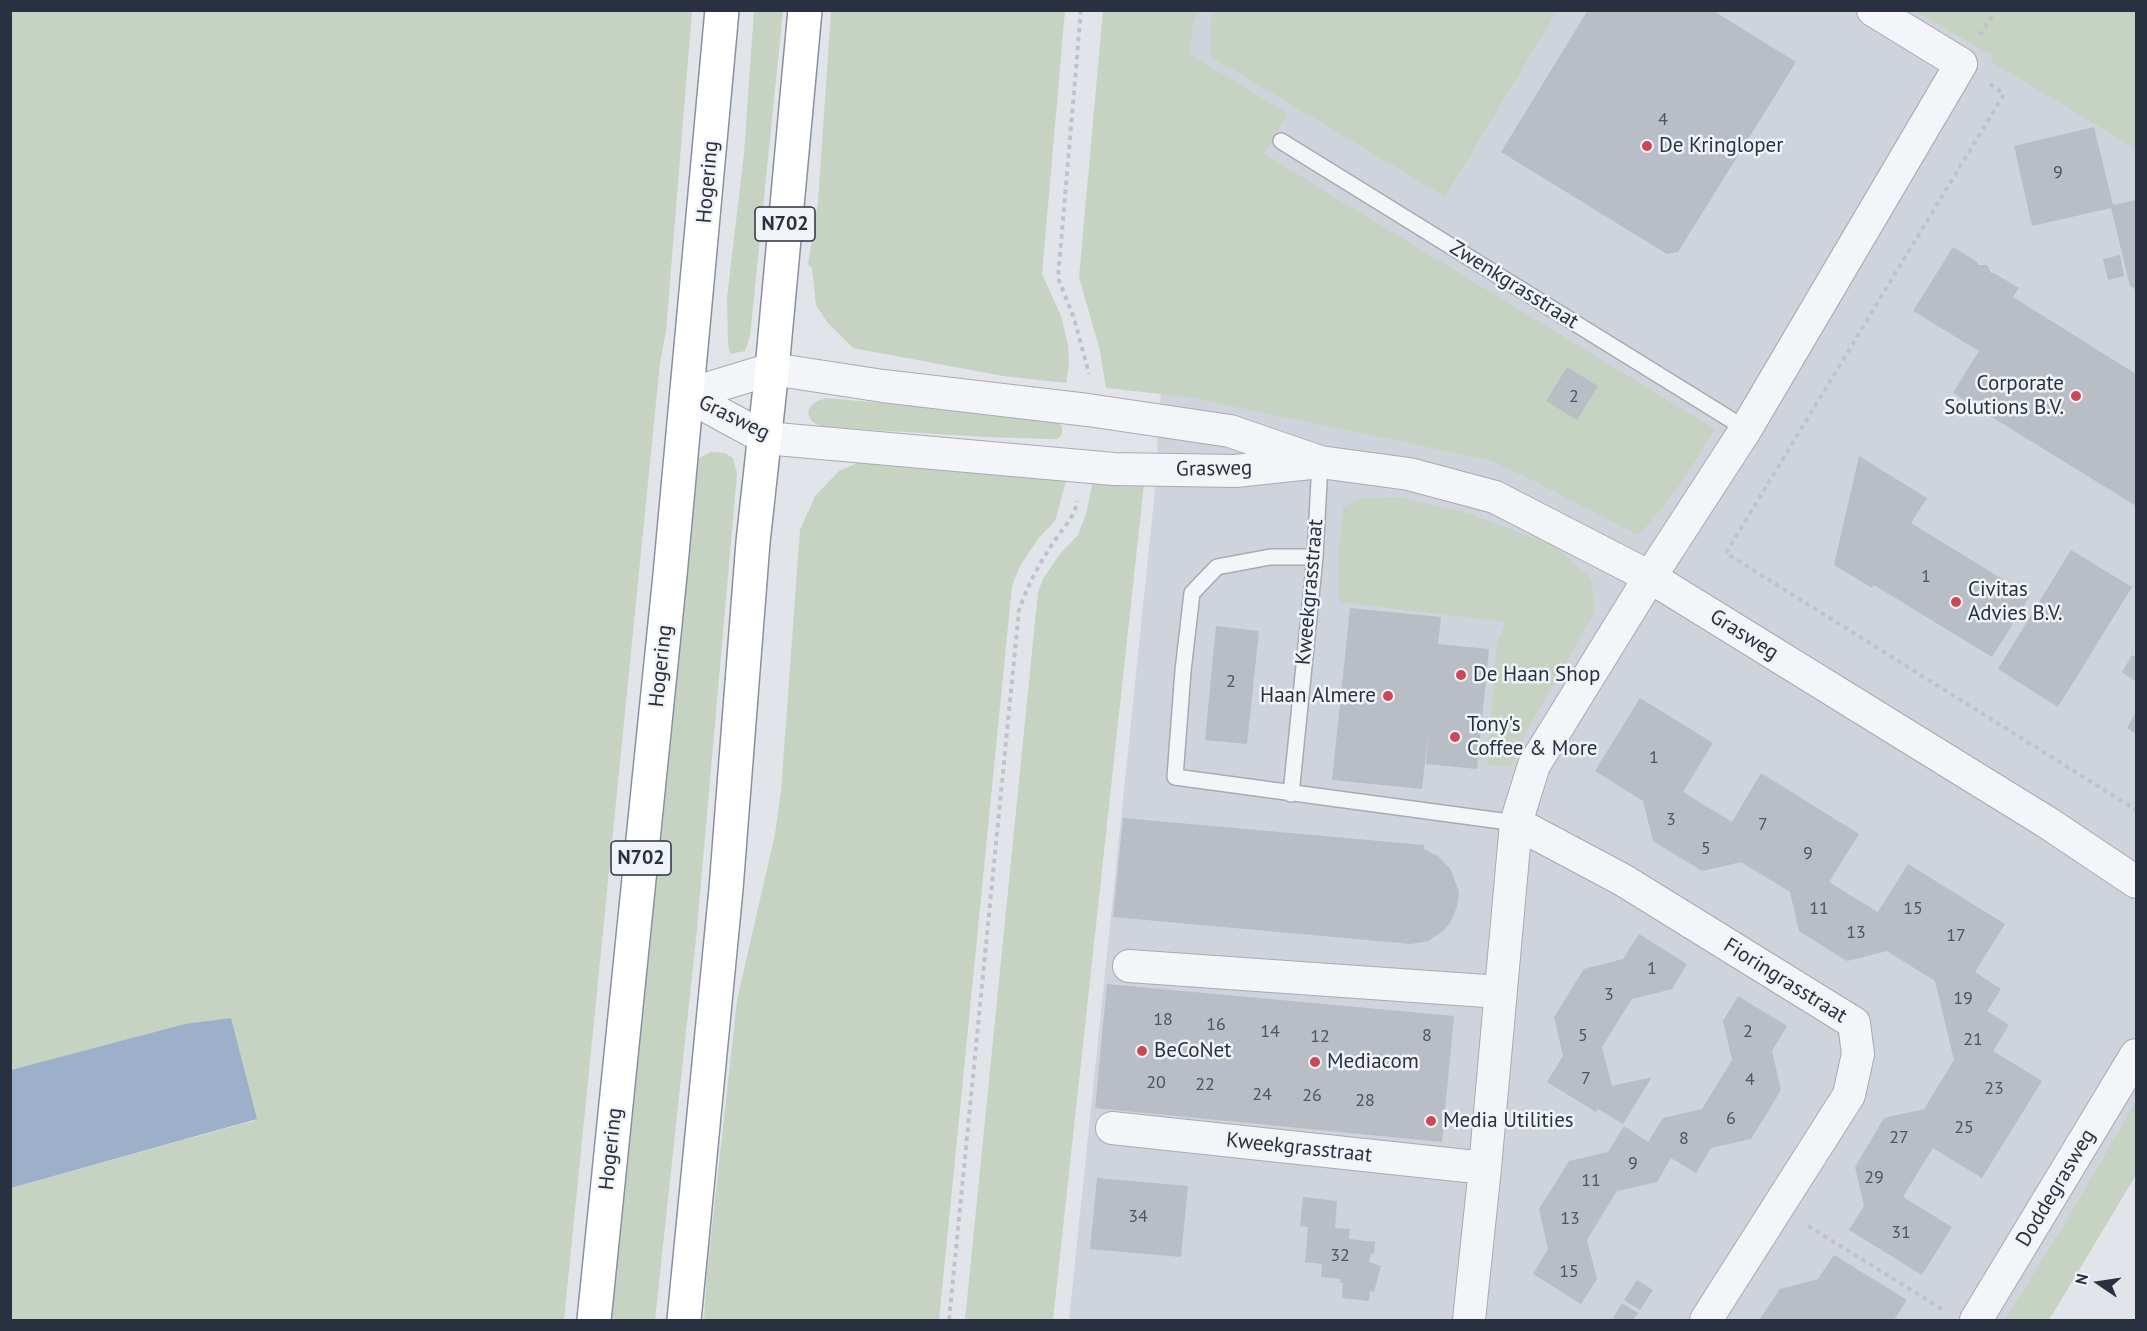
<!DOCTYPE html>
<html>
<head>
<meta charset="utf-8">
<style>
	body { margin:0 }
	#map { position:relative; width:2147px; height:1331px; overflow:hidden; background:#e1e4e9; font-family:"PT Sans",sans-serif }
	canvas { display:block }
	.frame { position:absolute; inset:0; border:12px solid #293141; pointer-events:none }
	.north { position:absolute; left:2069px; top:1253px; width:60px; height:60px; -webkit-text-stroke:4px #f0f3f7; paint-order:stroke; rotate:283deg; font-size:16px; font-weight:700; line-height:24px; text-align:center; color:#293141 }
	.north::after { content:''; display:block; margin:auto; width:21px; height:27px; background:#293141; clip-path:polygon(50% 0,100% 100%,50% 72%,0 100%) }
</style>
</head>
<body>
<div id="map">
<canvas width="2147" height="1331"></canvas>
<div class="frame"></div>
<div class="north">N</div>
</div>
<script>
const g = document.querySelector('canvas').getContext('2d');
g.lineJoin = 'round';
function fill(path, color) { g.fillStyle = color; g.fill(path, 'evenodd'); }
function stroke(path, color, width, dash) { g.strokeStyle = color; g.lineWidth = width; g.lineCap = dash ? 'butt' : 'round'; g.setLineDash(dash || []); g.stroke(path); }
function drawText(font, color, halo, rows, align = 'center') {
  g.font = font + ' "PT Sans",sans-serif'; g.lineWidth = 5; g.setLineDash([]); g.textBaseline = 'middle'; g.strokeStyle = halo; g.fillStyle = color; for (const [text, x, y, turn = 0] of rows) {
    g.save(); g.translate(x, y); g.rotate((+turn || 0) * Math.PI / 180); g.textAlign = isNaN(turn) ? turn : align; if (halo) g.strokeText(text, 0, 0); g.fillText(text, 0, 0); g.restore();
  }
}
const built = new Path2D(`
	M1185 11H2016L2136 81V1122L2011 1320H1069L1154 500Z`);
const green = new Path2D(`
	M11 11H692L666 331 660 363 564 1320H11V1188L256 1120 64 1057 11 1070Z
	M754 11H783L750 336 745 351 730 354 728 344 727 297 744 154Z
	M831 11H1065L1042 274 1061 316 1068 345 1069 363 1066 383 1003 376 853 348 827 322 816 305 812 268 808 265 818 202Z
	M1103 11H1200L1193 22 1190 54 1288 114 1264 154 1715 429C1691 468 1670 503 1638 535L1528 478 1489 460 1188 397 1106 388 1100 351 1079 277Z
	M1212 11V10L1557 11 1445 197 1210 56Z
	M1914 11H2136V149L1990 61 1993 56Z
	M826 398 1038 417 1055 420 1062 426V434L1058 439H1051L984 437 825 427C820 425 814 424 811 420 803 408 816 400 826 398Z
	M711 452 725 453 733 458 737 474 696 939 655 1320H610L696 468 699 458Z
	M862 461 1067 478 1055 521 1038 539 1020 566 1012 586 939 1320H704L707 1272 737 1000 775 834 781 791 800 530 815 496 839 471Z
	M1093 480 1144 484 1053 1320H965L1038 592 1043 579 1059 555 1078 535 1086 514Z
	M1399 497 1467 513 1555 546 1591 579 1595 611 1529 727 1511 767 1487 765 1497 642 1506 622 1339 602V552L1343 507 1362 498Z
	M2136 1101V1175L2049 1320H2005L2066 1222Z`);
const water = new Path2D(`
	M231 1018 257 1119 11 1188V1070L185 1024Z`);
const building = new Path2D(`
	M1588 10H1712L1796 62 1678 252 1667 254 1501 152Z
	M2094 127 2113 205 2136 200V290L2130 286 2111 208 2032 226 2014 146Z
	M1953 247 1977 262 1978 265H1987L1991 273H1994L2019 288 2013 297 2136 374V506L1953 393 1979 351 1913 311Z
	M2120 255 2124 276 2108 280 2103 259Z
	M1567 367 1598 386 1577 420 1546 401Z
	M1859 456 1927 498 1911 523 2030 596 1992 657 1874 585 1872 588 1834 565Z
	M2071 550 2132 587 2058 707 1998 669Z
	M1350 608 1441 617 1438 644 1489 649 1477 769 1426 764 1428 734 1422 789 1332 780Z
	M1216 626 1259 631 1247 744 1205 740Z
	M2132 655 2136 657V682L2122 672Z
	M1640 698 1713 743 1683 792 1732 822 1761 773 1859 834 1829 882 1853 897 1878 912 1908 864 2005 924 1975 972 2001 989 1987 1011 2009 1025 1993 1051 2042 1081 1982 1178 1933 1148 1918 1172 1903 1197 1952 1227 1922 1275 1849 1230 1864 1206 1855 1167 1884 1118 1924 1109 1954 1060 1935 981 1887 951 1847 961 1799 931 1790 892 1741 862 1702 871 1653 841 1643 801 1595 771Z
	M2136 712V734L2127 728Z
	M1123 818 1424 845V849L1438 856 1451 870 1459 892 1457 907 1450 923 1443 931 1428 941 1411 944 1113 917Z
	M1639 934 1687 964 1672 989 1632 999 1602 1047 1612 1086 1652 1077 1623 1124 1598 1109 1596 1112 1547 1082 1563 1056 1554 1017 1584 969 1623 959Z
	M1107 984 1454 1016 1442 1142 1095 1108Z
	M1738 996 1787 1026 1772 1051 1781 1090 1751 1139 1711 1148 1696 1173 1671 1158 1657 1182 1617 1191 1587 1240 1597 1279 1581 1304 1533 1274 1548 1249 1539 1209 1569 1161 1608 1152 1624 1126 1648 1142 1663 1118 1702 1109 1732 1060 1723 1021Z
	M1097 1178 1188 1186 1181 1257 1090 1249Z
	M1303 1197 1337 1201 1335 1228 1350 1229 1349 1239 1375 1242 1374 1254 1371 1253 1369 1262 1381 1266 1374 1292 1370 1291 1369 1301 1342 1298 1343 1283H1340L1341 1279 1321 1277 1322 1264 1305 1262 1308 1227 1300 1226Z
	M1834 1255 1907 1300 1894 1320H1831L1828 1319 1827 1320H1759L1780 1289 1818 1279Z
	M1637 1280 1653 1290 1640 1310 1624 1300Z
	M1622 1303 1638 1313 1633 1320H1616L1613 1318Z`);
const path = new Path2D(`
	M1081 10 1058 278 1074 318 1089 374
	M1980 35 1996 10
	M1990 84 2004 94 1726 553 2136 810
	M1808 1226 1942 1309
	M949 1320 1019 610C1027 587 1038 566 1051 546 1060 531 1075 518 1077 501`);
const lane = new Path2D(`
	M1281 141 1746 429
	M1315 557H1270L1217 567 1192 593 1183 671 1175 777 1516 823
	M1291 794 1315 557 1320 462`);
const street = new Path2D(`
	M1320 462 1235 471 1114 469 765 438 686 395 772 369 883 386 1088 410 1230 431 1320 462 1409 474 1495 497 1650 577 2048 823 2136 882
	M1516 823 1623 880 1854 1023 1858 1054 1849 1095 1706 1320
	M1129 966 1500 992
	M1112 1128 1485 1168
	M1469 1320 1485 1168 1516 823 1534 765 1650 577 1746 429 1961 64 1873 10
	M1976 1320 2136 1055`);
const highway = new Path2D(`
	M594 1320 670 575 722 10
	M684 1320 726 889 753 542 772 369 805 10`);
const markers = [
	[1647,146,6,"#cc4856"],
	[2076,396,6,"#cc4856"],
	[1956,602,6,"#cc4856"],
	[1461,675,6,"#cc4856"],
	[1388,696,6,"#cc4856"],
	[1455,737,6,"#cc4856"],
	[1142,1051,6,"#cc4856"],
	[1315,1062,6,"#cc4856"],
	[1431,1121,6,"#cc4856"]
];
const numberNames = [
	["4",1663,120],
	["9",2058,173],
	["2",1574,397],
	["1",1926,577],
	["2",1231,682],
	["1",1654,758],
	["3",1671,820],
	["7",1763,825],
	["5",1706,849],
	["9",1808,854],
	["11",1819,909],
	["15",1913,909],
	["13",1856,933],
	["17",1956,936],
	["1",1652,969],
	["3",1609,995],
	["19",1963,999],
	["18",1163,1020],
	["16",1216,1025],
	["14",1270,1032],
	["2",1748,1032],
	["8",1427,1036],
	["5",1583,1036],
	["12",1320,1037],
	["21",1973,1040],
	["7",1586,1079],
	["4",1750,1080],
	["20",1156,1083],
	["22",1205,1085],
	["23",1994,1089],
	["24",1262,1095],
	["26",1312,1096],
	["28",1365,1101],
	["6",1731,1119],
	["25",1964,1128],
	["27",1899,1138],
	["8",1684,1139],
	["9",1633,1164],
	["29",1874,1178],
	["11",1591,1181],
	["34",1138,1217],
	["13",1570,1219],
	["31",1901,1233],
	["32",1340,1256],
	["15",1569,1272]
];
const shields = [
	[785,224,60],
	[641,858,60]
];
const shieldNames = [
	["N702",785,224],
	["N702",641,858]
];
const poiNames = [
	["De Kringloper",1659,146],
	["Corporate",2064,384,"right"],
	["Solutions B.V.",2064,408,"right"],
	["Civitas",1968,590],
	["Advies B.V.",1968,614],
	["De Haan Shop",1473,675],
	["Haan Almere",1376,696,"right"],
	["Tony's",1467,725],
	["Coffee & More",1467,749],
	["BeCoNet",1154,1051],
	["Mediacom",1327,1062],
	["Media Utilities",1443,1121]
];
const streetNames = [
	["Hogering",708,182,-85],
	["Zwenkgrasstraat",1514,285,32],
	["Grasweg",734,418,26],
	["Grasweg",1214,469,-1],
	["Kweekgrasstraat",1310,592,-85],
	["Grasweg",1744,635,32],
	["Hogering",661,666,-84],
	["Fioringrasstraat",1785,981,32],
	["Kweekgrasstraat",1299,1148,6],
	["Hogering",611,1149,-84],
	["Doddegrasweg",2056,1188,-59]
];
fill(built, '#cfd3db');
fill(green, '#c6d3c2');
fill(water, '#9cb0c9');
fill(building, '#b8bdc6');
stroke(lane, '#a6abb3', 18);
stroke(street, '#a6abb3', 34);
stroke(highway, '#8891a0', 36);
stroke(path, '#bfc2c8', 4, [4.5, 4.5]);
stroke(lane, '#f4f5f8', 15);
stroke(street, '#f4f5f8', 32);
stroke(highway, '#fff', 33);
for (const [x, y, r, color] of markers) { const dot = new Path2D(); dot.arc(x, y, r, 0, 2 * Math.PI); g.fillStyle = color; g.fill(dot); stroke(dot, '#f0f3f7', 2); }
drawText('18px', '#4d5462', null, numberNames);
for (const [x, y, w] of shields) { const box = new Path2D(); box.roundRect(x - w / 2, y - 17, w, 34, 4.5); g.fillStyle = '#f0f3f7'; g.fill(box); stroke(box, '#293141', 1.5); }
drawText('bold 20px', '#293141', null, shieldNames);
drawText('21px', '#293141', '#f0f3f7', poiNames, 'left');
drawText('21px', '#293141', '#f0f3f7', streetNames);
</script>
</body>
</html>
